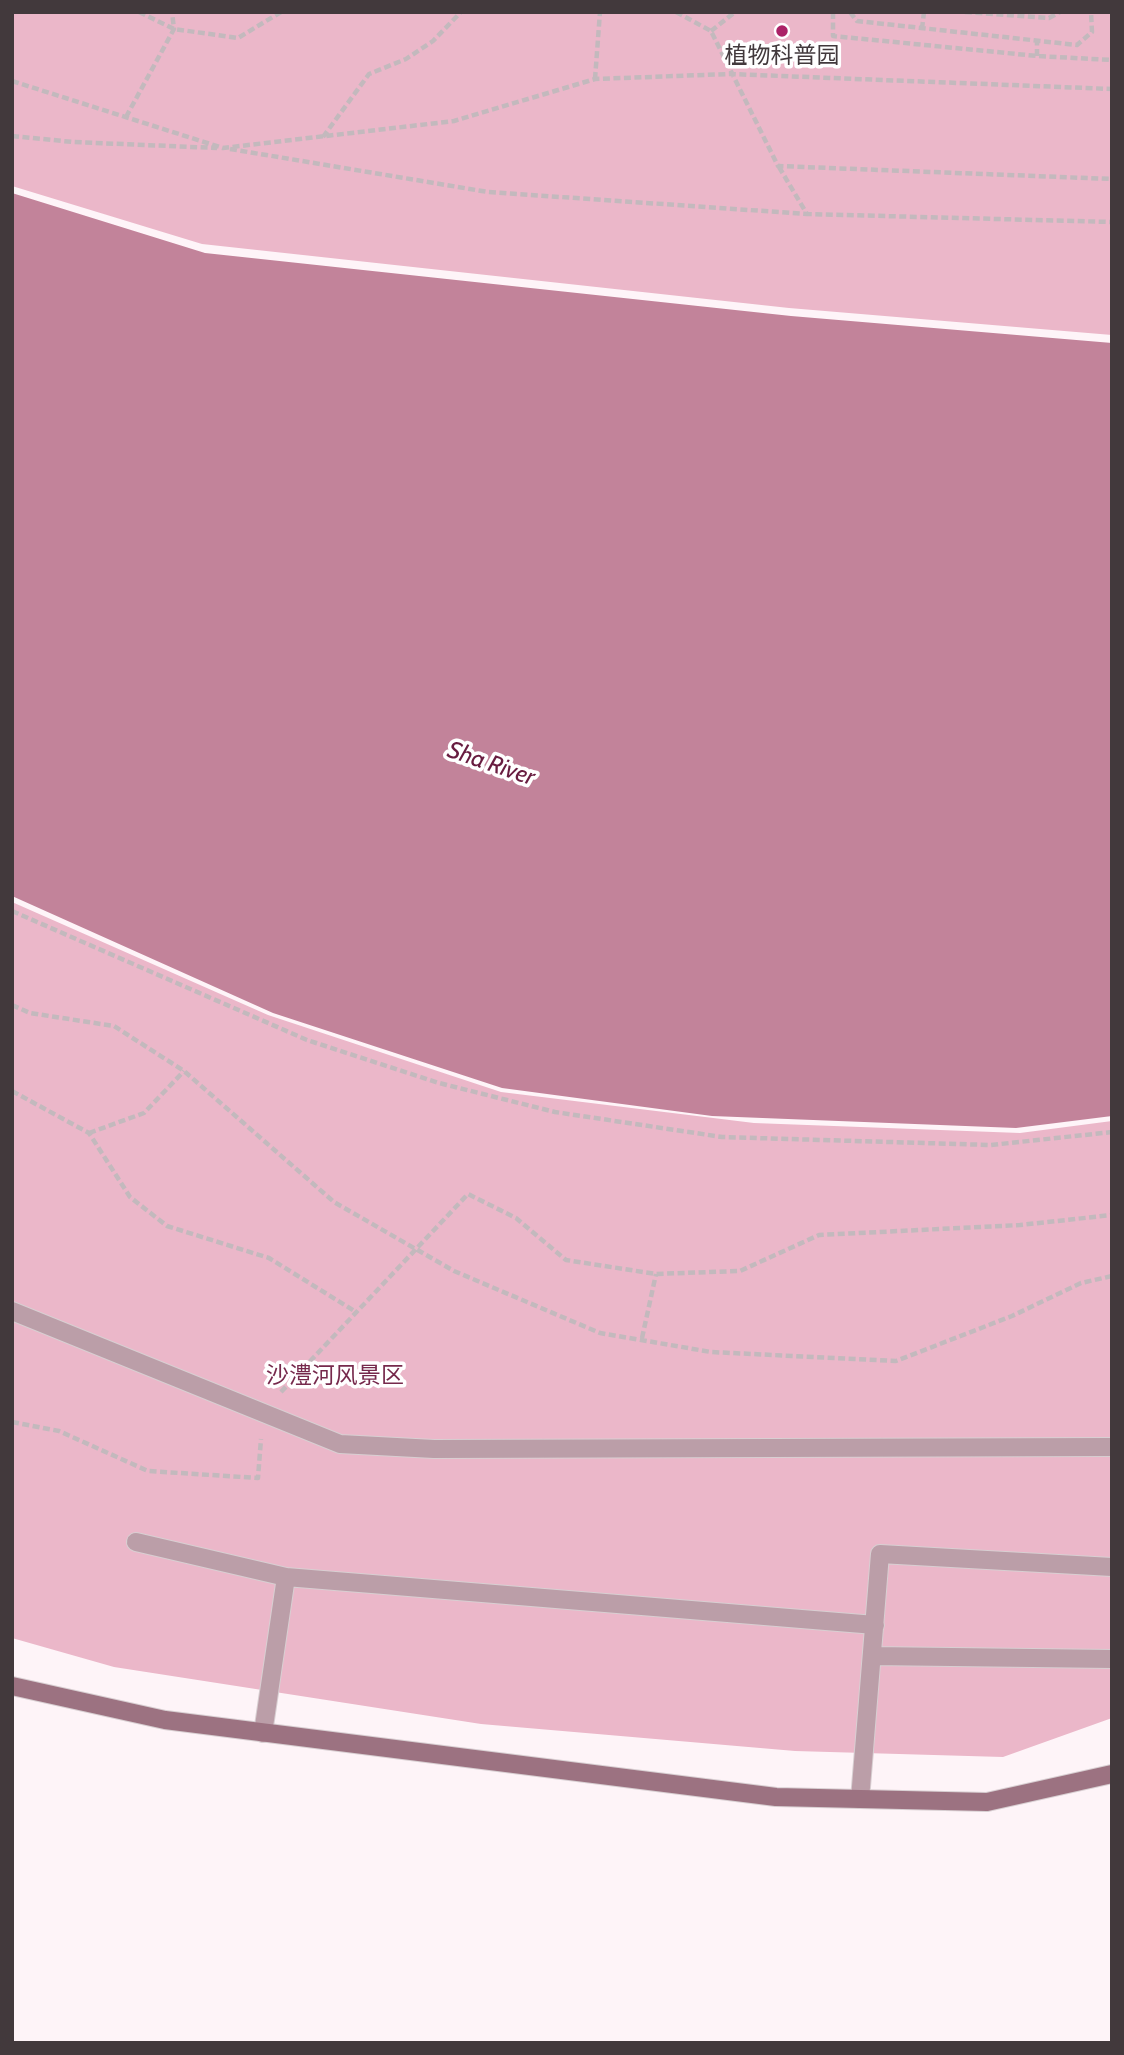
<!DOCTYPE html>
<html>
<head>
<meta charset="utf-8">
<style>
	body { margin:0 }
	#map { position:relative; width:1124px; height:2055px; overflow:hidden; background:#fef4f8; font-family:Cabin,sans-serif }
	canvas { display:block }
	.frame { position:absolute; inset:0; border:14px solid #42393c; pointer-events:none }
</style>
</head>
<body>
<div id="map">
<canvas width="1124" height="2055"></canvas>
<div class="frame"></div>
</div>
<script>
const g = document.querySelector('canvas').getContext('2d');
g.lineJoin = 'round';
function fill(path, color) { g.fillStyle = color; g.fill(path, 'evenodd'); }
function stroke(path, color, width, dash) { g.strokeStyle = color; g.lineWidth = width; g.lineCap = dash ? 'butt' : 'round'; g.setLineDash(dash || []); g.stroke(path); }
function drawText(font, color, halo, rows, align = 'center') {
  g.font = font + ' Cabin,"Noto Sans SC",sans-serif'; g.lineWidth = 7; g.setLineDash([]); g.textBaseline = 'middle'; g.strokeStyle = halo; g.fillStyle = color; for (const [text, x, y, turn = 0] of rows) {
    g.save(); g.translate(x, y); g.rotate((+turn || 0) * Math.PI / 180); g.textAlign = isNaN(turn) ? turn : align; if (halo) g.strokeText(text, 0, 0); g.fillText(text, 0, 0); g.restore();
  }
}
const green = new Path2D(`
	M12 12H1112V335L789 308 202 244 12 186Z
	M12 902 268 1015 501 1092 754 1123 1020 1133 1112 1121V1718L1003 1757 795 1751 481 1724 114 1667 12 1638Z`);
const water = new Path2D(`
	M12 193 205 253 791 316 1112 343V1116L1016 1128 712 1116 502 1088 273 1013 12 896Z`);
const path = new Path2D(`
	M139 12 174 29 238 38 281 12
	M676 12 711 31 778 166 1112 179
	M833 12V36L1037 56 1112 60
	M850 12 857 21 1077 45 1092 32 1091 12
	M965 12 1049 18 1060 12
	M922 29 924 12
	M711 31 735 12
	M1037 56V41
	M595 79 600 12
	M12 81 223 148 454 121 595 79 730 74 1112 89
	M126 117 174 29 172 12
	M12 136 73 142 217 148
	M323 137 369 74 406 59 433 41 461 12
	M230 149 488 192 807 214
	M779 167 807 214 1112 222
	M12 911 307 1040 439 1083 555 1112 722 1137 991 1145 1112 1132
	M12 1005 30 1013 114 1026 184 1071 334 1202 454 1271 600 1333 711 1352 896 1361 1012 1316 1081 1283 1112 1276
	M12 1091 89 1133 130 1197 167 1226 269 1258 356 1312
	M89 1133 144 1113 184 1071
	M642 1338 656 1274
	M281 1392 468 1194 516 1218 566 1260 656 1274 740 1271 819 1235 1020 1225 1112 1215
	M12 1422 59 1431 148 1471 258 1478 261 1439`);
const street = new Path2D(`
	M12 1311 340 1444 434 1449 1112 1447
	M136 1542 286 1577 875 1625
	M872 1656 1112 1659
	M263 1733 286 1577
	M860 1799 880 1554 1112 1567`);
const secondary = new Path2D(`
	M12 1686 165 1720 776 1797 987 1802 1112 1774`);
const markers = [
	[782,31,7,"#ab2267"]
];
const poiNames = [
	["植物科普园",782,56]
];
const parkNames = [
	["沙澧河风景区",335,1376]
];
const waterNames = [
	["Sha River",491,764,19]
];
fill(green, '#ebb7c9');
fill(water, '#c2839a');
stroke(street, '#d8cfd2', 20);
stroke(secondary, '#d8cfd2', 20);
stroke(path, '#c3b9bd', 4.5, [7, 3.5]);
stroke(street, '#bb9ea8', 18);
stroke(secondary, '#9c7281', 18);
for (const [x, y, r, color] of markers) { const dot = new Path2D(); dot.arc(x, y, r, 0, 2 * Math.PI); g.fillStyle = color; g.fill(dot); stroke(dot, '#fff', 2.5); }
drawText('23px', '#42393c', '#fff', poiNames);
drawText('23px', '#76294c', '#fff', parkNames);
drawText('italic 24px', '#681c40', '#fff', waterNames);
</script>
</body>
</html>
